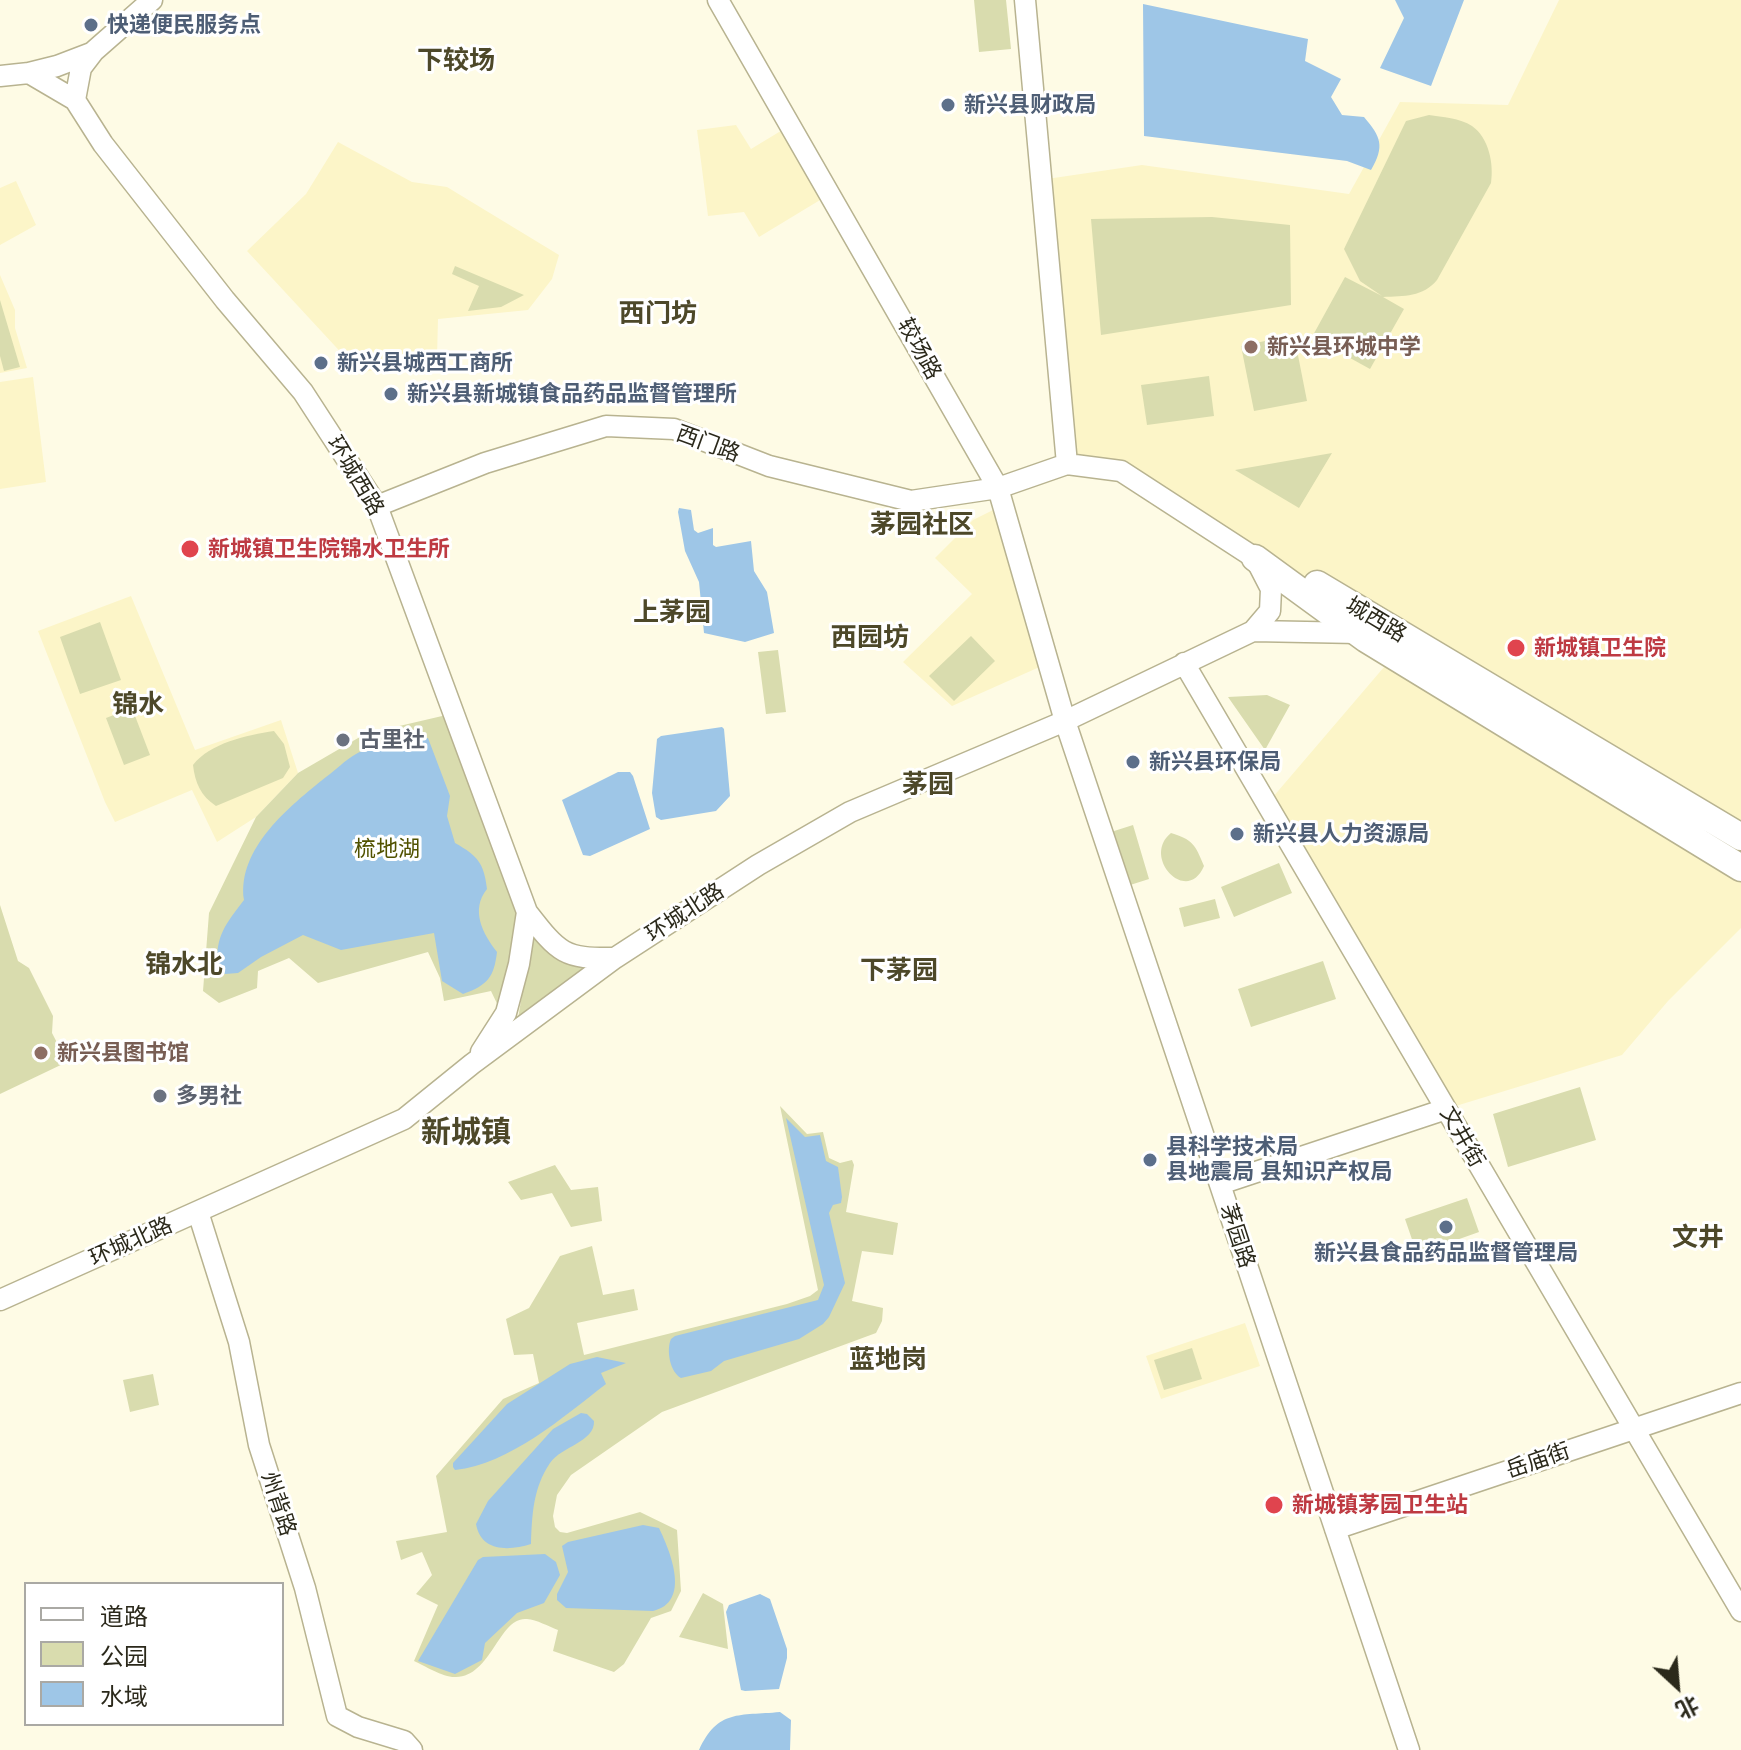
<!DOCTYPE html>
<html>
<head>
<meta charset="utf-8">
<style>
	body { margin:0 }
	#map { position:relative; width:1741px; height:1750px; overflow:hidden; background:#fefbe5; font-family:Quicksand,"Noto Sans SC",sans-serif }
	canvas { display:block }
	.legend { position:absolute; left:24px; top:1582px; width:260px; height:144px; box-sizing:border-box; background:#fff; border:2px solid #aaa9a4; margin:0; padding:10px 14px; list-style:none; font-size:24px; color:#2b291b }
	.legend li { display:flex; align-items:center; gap:16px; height:40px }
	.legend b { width:40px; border:2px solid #aaa9a4 }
	.north { position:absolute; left:1637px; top:1646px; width:80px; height:80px; -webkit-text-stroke:6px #fff; paint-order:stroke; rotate:154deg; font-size:22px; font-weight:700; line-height:32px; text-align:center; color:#2b291b }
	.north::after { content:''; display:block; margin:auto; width:28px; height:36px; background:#2b291b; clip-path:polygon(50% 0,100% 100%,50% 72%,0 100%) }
</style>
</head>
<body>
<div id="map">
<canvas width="1741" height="1750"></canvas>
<ul class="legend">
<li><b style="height:10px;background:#fff"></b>道路</li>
<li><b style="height:22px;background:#d9dcae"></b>公园</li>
<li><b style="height:22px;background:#9ec6e7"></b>水域</li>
</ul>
<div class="north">北</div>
</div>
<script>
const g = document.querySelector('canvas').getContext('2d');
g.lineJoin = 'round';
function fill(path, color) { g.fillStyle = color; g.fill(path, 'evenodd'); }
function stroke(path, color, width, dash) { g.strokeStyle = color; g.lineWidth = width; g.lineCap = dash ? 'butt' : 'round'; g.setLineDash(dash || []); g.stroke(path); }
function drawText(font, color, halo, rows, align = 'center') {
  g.font = font + ' Quicksand,"Noto Sans SC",sans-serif'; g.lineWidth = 6; g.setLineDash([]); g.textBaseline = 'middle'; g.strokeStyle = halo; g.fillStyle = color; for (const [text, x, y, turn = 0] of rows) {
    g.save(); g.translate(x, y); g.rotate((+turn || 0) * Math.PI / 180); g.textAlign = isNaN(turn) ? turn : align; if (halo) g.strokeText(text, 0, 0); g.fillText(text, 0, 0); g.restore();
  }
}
const built = new Path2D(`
	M1559 0H1741V928L1668 1001 1622 1055 1446 1109 1267 804 1408 639 1310 581 1255 558 1121 472 1067 464 1040 180 1142 165 1349 194 1400 102 1508 105Z
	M736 125 751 149 784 129 825 197 759 237 744 212 708 216 697 130Z
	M338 142 412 182 447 187 559 255 552 279 528 310 438 319 437 357 360 373 247 251 306 194Z
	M16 181 36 225 0 245V188Z
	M0 275 15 310V328L27 368 0 373Z
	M33 377 46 482 0 489V382Z
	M995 509 1044 665 952 706 903 662 972 594 935 558 973 520Z
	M131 596 195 750 281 720 298 773 256 817 217 842 192 790 115 822 105 802 38 631Z
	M1245 1323 1260 1366 1161 1399 1146 1356Z`);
const green = new Path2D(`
	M974 0H1006L1011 49 979 52Z
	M1429 115C1442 117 1460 118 1472 126 1489 138 1494 164 1491 183L1437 280C1423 297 1404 296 1383 297L1404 309 1370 369 1312 337 1345 277 1382 296 1360 281 1344 249 1406 121Z
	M1212 217 1290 225 1291 305 1101 335 1091 219Z
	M455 266 524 295 501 307 468 311 479 286 452 274Z
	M0 300 20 367 4 371 0 356Z
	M1294 335 1307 401 1254 411 1241 346Z
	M1209 376 1214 416 1147 425 1141 385Z
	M1332 453 1299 508 1235 470Z
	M100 622 121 680 80 694 60 637Z
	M971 636 995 661 954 701 929 676Z
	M778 650 786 712 766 714 758 652Z
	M1267 695 1290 705 1265 750 1228 697Z
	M132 708 150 755 124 765 106 718Z
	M455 713 527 912 502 1014 491 991 444 1001 440 978 428 952 318 983 289 958 258 971 257 988 219 1003 203 991 209 913 256 817 298 773 365 734Z
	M274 731 284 744 290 767 283 778 216 806C201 796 195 783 193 765 210 743 247 735 274 731Z
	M1133 825 1149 879 1127 886 1111 832Z
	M1171 833C1193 840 1195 844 1204 866 1187 906 1141 857 1171 833Z
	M1279 863 1292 893 1234 917 1221 887Z
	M1215 899 1220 918 1184 927 1179 908Z
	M0 905 18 961 29 968 53 1016 52 1033 67 1062 0 1094Z
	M533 931 595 966 516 1030Z
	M1323 961 1336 999 1251 1027 1238 989Z
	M1580 1087 1596 1140 1508 1167 1493 1114Z
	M780 1106 807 1134 823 1132 829 1158 840 1163 852 1160 854 1165 846 1212 898 1223 893 1255 862 1251 852 1301 883 1308 882 1321 876 1333 662 1412 571 1475 557 1495 553 1516 555 1527 560 1532 567 1533 640 1512 677 1530 681 1591 671 1611 651 1618 624 1664 614 1672 553 1651 558 1630C548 1626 537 1620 527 1619 499 1616 492 1676 456 1677 444 1678 425 1666 414 1661L438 1605 416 1594 432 1575 422 1552 401 1560 396 1541 447 1532 436 1476 503 1399 539 1383 533 1354 514 1355 506 1319 529 1308 560 1256 592 1246 603 1295 634 1289 638 1310 577 1323 584 1355 787 1304 810 1296 818 1290Z
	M555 1165 571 1190 598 1187 602 1221 571 1227 552 1193 521 1200 508 1182Z
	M1467 1198 1479 1232 1417 1254 1405 1219Z
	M1192 1348 1202 1379 1164 1390 1154 1360Z
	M153 1374 159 1405 130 1412 123 1380Z
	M703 1593 723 1604 728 1649 679 1637Z`);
const water = new Path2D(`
	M1395 0H1464L1431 86 1380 68 1404 18Z
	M1143 4 1308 39 1305 61 1341 79 1331 97 1342 115 1364 117C1381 137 1385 146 1371 170L1347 161 1144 136Z
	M679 508 691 510 694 530 698 533 713 528V545L716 547 751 541 754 571 767 592 774 633 745 642 704 633 699 582 685 551 678 512Z
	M722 727 724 729 730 796 716 811 661 820 656 817 652 793 657 739 661 736Z
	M428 738 450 796 447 816 455 843C478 856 484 863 487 889 470 910 483 934 497 952 494 977 488 985 463 994L442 981 434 933 341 950 303 935 261 957 238 973 225 974 217 967C216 935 225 925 244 900 237 848 290 806 326 777 336 770 345 760 356 754 378 741 404 741 428 738Z
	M618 772H630L633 776 650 829 590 856 583 855 562 800Z
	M786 1118 805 1137 820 1135 826 1161 838 1167 842 1197 841 1203 833 1205 829 1213 845 1283 829 1317 823 1324 799 1339 724 1361 711 1371 681 1378C670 1372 666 1350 671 1339L675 1336 818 1300 824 1285Z
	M597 1357 626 1363 601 1373 606 1384C563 1417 510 1464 455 1470L453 1467V1463L507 1404 570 1364Z
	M581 1413 587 1414 594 1421C595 1442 562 1446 550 1463 533 1488 532 1515 531 1544 509 1551 481 1552 476 1524L488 1501 553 1429Z
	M643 1525 659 1528C671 1553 691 1602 653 1611L566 1608 557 1600V1594L568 1572 562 1546 568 1542Z
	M545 1554 556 1562 560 1575 544 1603 517 1613 485 1643 482 1660 455 1674 418 1661 478 1560 483 1557Z
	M760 1594 770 1599 787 1649V1658L779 1689 745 1691 741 1690 726 1612 729 1605Z
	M780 1712 791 1720 790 1750H699C718 1709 739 1716 780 1712Z`);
const minor = new Path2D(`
	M718 0 998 488 1065 721 1409 1750
	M1025 0 1067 464
	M29 73 57 66 91 53
	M0 76 29 73 75 100 103 144 225 300 303 392 377 506 527 912 519 964 506 1013 481 1052
	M75 100 81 68 94 51 152 0
	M377 506 485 463 606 426 674 429 769 466 911 501 998 488 1067 464 1121 471 1255 558 1271 589 1270 611 1253 631
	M1184 663 1741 1611
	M527 912C559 953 563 959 615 958
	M1220 1184 1446 1109
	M198 1212 239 1342 259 1445 305 1588 337 1716 358 1727 404 1741 412 1750
	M0 1300 404 1119 472 1064 615 958 758 865 850 812 1065 721 1253 631 1358 633
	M1335 1529 1741 1393`);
const major = new Path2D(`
	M1255 558 1366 639 1741 868
	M1317 584 1741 837`);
const markers = [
	[91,25,8,"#5c6f8a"],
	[948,105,8,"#5c6f8a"],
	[1251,347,8,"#8d6e63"],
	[321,363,8,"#5c6f8a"],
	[391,394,8,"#5c6f8a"],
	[190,549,10,"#e0444e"],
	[1516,648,10,"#e0444e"],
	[343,740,8,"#6b7280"],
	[1133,762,8,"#5c6f8a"],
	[1237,834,8,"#5c6f8a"],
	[41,1053,8,"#8d6e63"],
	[160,1096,8,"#6b7280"],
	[1150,1160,8,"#5c6f8a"],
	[1446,1227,8,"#5c6f8a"],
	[1274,1505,10,"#e0444e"]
];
const serviceNames = [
	["快递便民服务点",107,25],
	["新兴县财政局",964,105],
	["新兴县城西工商所",337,363],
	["新兴县新城镇食品药品监督管理所",407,394],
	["新兴县环保局",1149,762],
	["新兴县人力资源局",1253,834],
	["县科学技术局",1166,1147],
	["县地震局 县知识产权局",1166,1172],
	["新兴县食品药品监督管理局",1446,1253,"center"]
];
const educationNames = [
	["新兴县环城中学",1267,347],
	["新兴县图书馆",57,1053]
];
const streetNames = [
	["较场路",919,349,61],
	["西门路",708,444,20],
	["环城西路",355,476,59],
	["城西路",1376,620,31],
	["环城北路",685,913,-33],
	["文井街",1462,1137,60],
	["茅园路",1237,1236,72],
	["环城北路",131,1242,-24],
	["岳庙街",1538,1461,-19],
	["州背路",278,1504,72]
];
const healthNames = [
	["新城镇卫生院锦水卫生所",208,549],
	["新城镇卫生院",1534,648],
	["新城镇茅园卫生站",1292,1505]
];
const worshipNames = [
	["古里社",359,740],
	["多男社",176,1096]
];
const parkNames = [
	["梳地湖",387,849]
];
const quarterNames = [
	["下较场",456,61],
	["西门坊",658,314],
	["茅园社区",922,525],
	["上茅园",672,613],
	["西园坊",870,638],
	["锦水",138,705],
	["茅园",928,785],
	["锦水北",184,965],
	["下茅园",899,971],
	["文井",1698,1238],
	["蓝地岗",888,1360]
];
const districtNames = [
	["新城镇",466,1133]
];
fill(built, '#fcf5c8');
fill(green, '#d9dcae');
fill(water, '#9ec6e7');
stroke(minor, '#b8b390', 23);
stroke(major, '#b8b390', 29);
stroke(minor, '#fff', 20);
stroke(major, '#fff', 26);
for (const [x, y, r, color] of markers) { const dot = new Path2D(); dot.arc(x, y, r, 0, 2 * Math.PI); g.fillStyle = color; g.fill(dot); stroke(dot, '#fff', 3); }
drawText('bold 22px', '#4e5e75', '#fff', serviceNames, 'left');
drawText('bold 22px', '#785e54', '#fff', educationNames, 'left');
drawText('22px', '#2b291b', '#fff', streetNames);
drawText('bold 22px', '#be3a42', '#fff', healthNames, 'left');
drawText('bold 22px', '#5b616d', '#fff', worshipNames, 'left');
drawText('22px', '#515200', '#fff', parkNames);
drawText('bold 26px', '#4d4829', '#fff', quarterNames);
drawText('bold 30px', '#4d4829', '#fff', districtNames);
</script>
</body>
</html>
